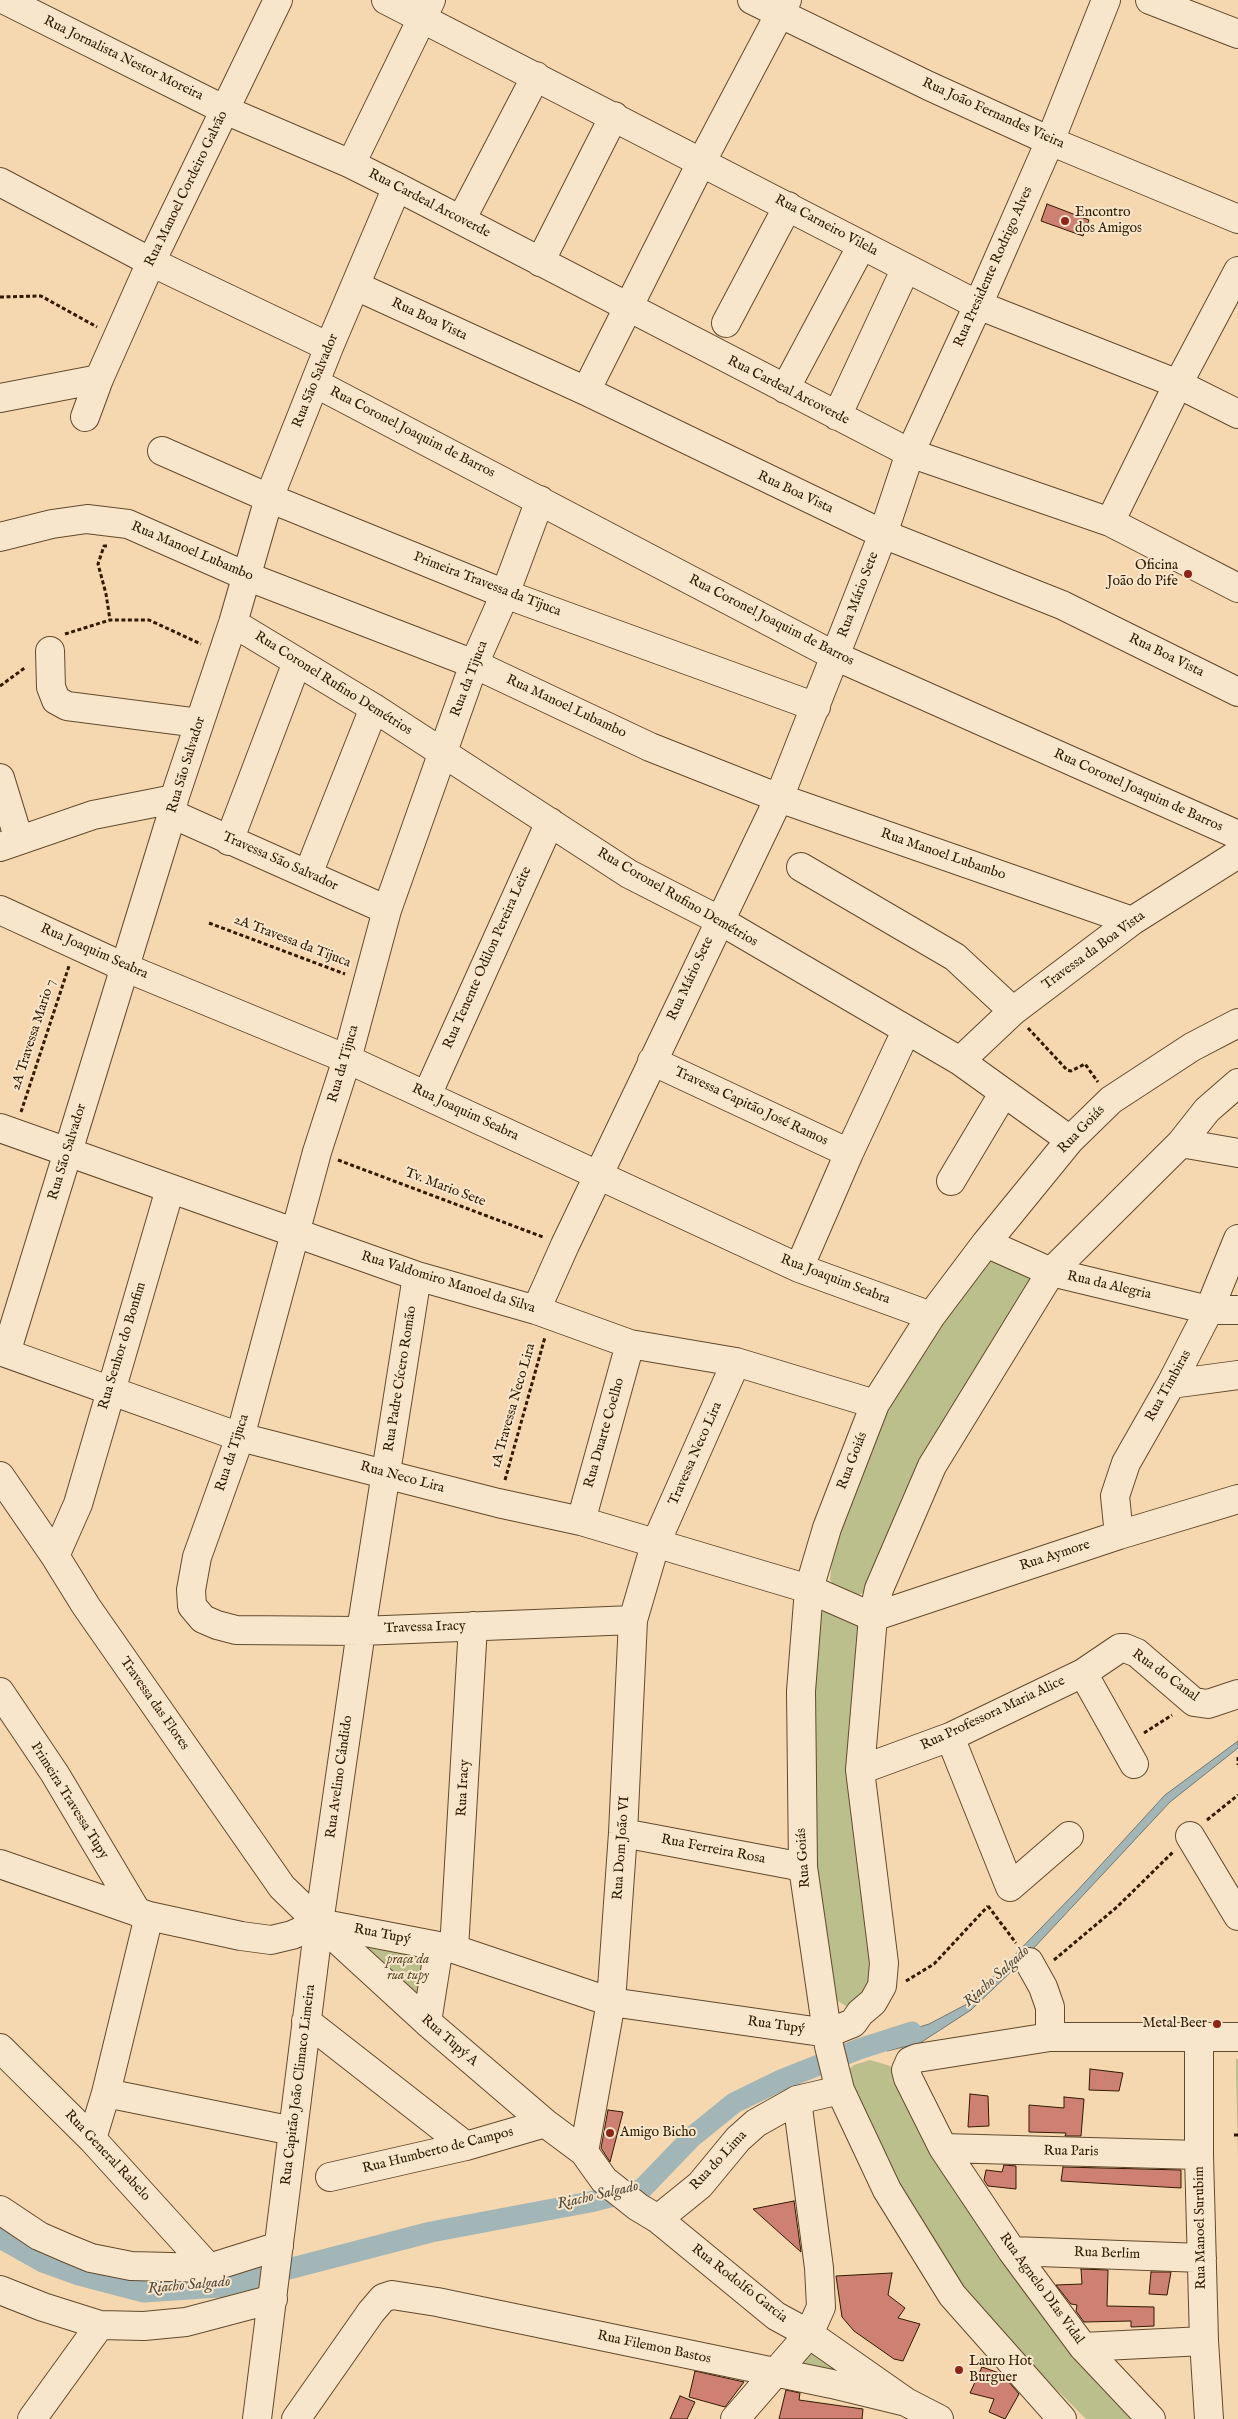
<!DOCTYPE html>
<meta charset="utf-8">
<style>
body{margin:0}
canvas{display:block;background:#f5d8b0}
</style>
<canvas width="1238" height="2419"></canvas>
<script>
const c = document.querySelector('canvas').getContext('2d');
c.lineJoin = 'round';
function fill(path, color) { c.fillStyle = color; c.fill(path, 'evenodd'); }
const shape = rows => new Path2D(rows.map(r => 'M' + r).join(''));
function trace(path, color, width, dash) { c.strokeStyle = color; c.lineWidth = width; c.lineCap = dash ? 'butt' : 'round'; c.setLineDash(dash || []); c.stroke(path); }
function label(font, color, halo, rows, align = 'center') {
  c.font = font + ' "IM FELL English",serif'; c.lineWidth = 4; c.setLineDash([]); c.textBaseline = 'middle'; c.strokeStyle = halo; c.fillStyle = color; for (const [text, x, y, turn = 0] of rows) {
    c.save(); c.translate(x, y); c.rotate((+turn || 0) * Math.PI / 180); c.textAlign = isNaN(turn) ? turn : align; if (halo) c.strokeText(text, 0, 0); c.fillText(text, 0, 0); c.restore();
  }
}
const green = shape([
 [991,1256,1023,1264,1033,1281,873,1586,861,1594,849,1597,839,1592,830,1580,832,1561,842,1526,890,1404,943,1322],
 [824,1610,861,1623,876,1968,858,2007,846,2006,826,1994,809,1793,820,1618],
 [319,1923,439,1946,427,2022],
 [1236,2059,1238,2059,1238,2158,1236,2073],
 [870,2060,890,2066,901,2075,1138,2419,1086,2419,972,2305,893,2184,845,2073,854,2065],
 [813,2351,856,2376,802,2368,803,2361,807,2354]
]);
const water = shape([
 [1238,1741,1238,1748,1170,1802,1017,1966,971,2010,920,2043,887,2051,883,2038,929,2024,967,2004,1076,1892,1165,1795,1238,1741]
]);
const canal = shape([
 [0,2238,43,2262,79,2275,144,2292,219,2287,431,2232,590,2202,642,2189,692,2137,734,2103,781,2080,859,2049,912,2032]
]);
const building = shape([
 [1047,204,1089,220,1083,236,1041,221,1047,204],
 [1090,2069,1123,2073,1119,2091,1089,2090,1090,2069],
 [970,2094,988,2096,989,2126,968,2127,970,2094],
 [1064,2097,1084,2099,1081,2136,1065,2136,1066,2133,1029,2132,1029,2105,1064,2108,1064,2097],
 [608,2110,623,2112,610,2162,601,2148,608,2110],
 [1004,2165,1016,2166,1016,2189,988,2186,984,2180,986,2170,1002,2172,1004,2165],
 [1063,2167,1181,2170,1181,2188,1061,2181,1063,2167],
 [794,2201,801,2252,753,2209,794,2201],
 [1081,2269,1108,2270,1107,2306,1154,2307,1154,2326,1131,2327,1131,2321,1084,2322,1076,2311,1077,2305,1071,2304,1056,2285,1082,2284,1081,2269],
 [1151,2272,1171,2272,1167,2295,1149,2294,1151,2272],
 [892,2273,888,2295,905,2308,898,2318,920,2324,903,2361,894,2359,854,2331,842,2317,836,2276,892,2273],
 [982,2367,1002,2374,1019,2394,1005,2419,989,2412,994,2399,970,2393,982,2367],
 [695,2371,744,2382,725,2407,689,2397,695,2371],
 [786,2390,800,2393,799,2400,863,2409,862,2419,779,2419,786,2390],
 [680,2396,695,2402,687,2419,670,2419,680,2396]
]);
const path = shape([
 [0,297,41,296,97,327],
 [107,546,104,546,98,564,106,594,110,620],
 [65,634,110,620,149,620,201,644],
 [0,686,26,667],
 [209,923,345,974],
 [1028,1028,1067,1070,1071,1071,1085,1064,1098,1082],
 [21,1112,69,966],
 [338,1160,543,1237],
 [505,1480,545,1337],
 [1144,1733,1172,1715],
 [1238,1757,1238,1765],
 [1207,1820,1238,1795],
 [988,1906,1016,1943],
 [1054,1960,1117,1907,1173,1852],
 [906,1981,934,1964,988,1906],
 [1234,2135,1238,2135]
]);
const minor = shape([
 [5,0,225,110,351,164,397,187,910,453,1110,522,1238,588],
 [386,0,978,305,1178,384,1238,414],
 [752,0,929,86,1050,141,1238,219],
 [1150,0,1238,34],
 [351,164,431,0],
 [0,182,151,262,329,347],
 [461,220,536,76],
 [540,262,614,116],
 [356,286,586,391,883,534,1062,605,1238,692],
 [726,323,788,206],
 [315,383,835,656,1238,835],
 [785,389,862,245],
 [586,391,702,161,787,0],
 [0,398,99,379],
 [837,416,906,268],
 [85,417,99,379,151,262,278,0],
 [162,451,269,498,505,594,816,707],
 [540,500,505,594,474,664,387,910,347,1059,317,1152,240,1437,197,1557,191,1590,192,1606,203,1619,217,1625,236,1630,361,1631,633,1620],
 [1110,522,1178,384,1238,271],
 [0,537,52,524,87,519,128,524,246,576,474,664,650,747,779,798,1132,921],
 [233,623,374,708,629,874,719,920,960,1061,1070,1140],
 [50,651,51,687,56,700,67,706,199,723],
 [0,778,19,840],
 [172,814,387,910],
 [229,841,297,662],
 [0,847,93,815,174,799],
 [801,867,955,957,1013,1011],
 [308,874,374,708],
 [0,910,124,967,347,1059,799,1268,931,1316],
 [652,1061,849,1153],
 [960,1061,1013,1011,1132,921,1238,854],
 [427,1095,550,822],
 [0,1128,417,1276,536,1310,630,1344,736,1362,875,1404],
 [1181,1143,1238,1153],
 [951,1181,1003,1094],
 [986,1243,1051,1272,1209,1310,1238,1310],
 [799,1268,849,1153,906,1031],
 [536,1310,565,1245,779,798,883,534,910,453,978,305,1050,141,1106,0],
 [0,1351,240,1437,498,1503,581,1521,809,1589,873,1617],
 [6,1353,172,814,174,799,233,623,269,498,329,347,397,187],
 [1171,1384,1238,1375],
 [0,1476,55,1556,86,1606,282,1887,319,1923,427,2022,545,2123,584,2152,604,2180,638,2207,658,2219,776,2316,809,2334,906,2402],
 [581,1521,630,1344],
 [1119,1535,1115,1496,1126,1463,1171,1384,1209,1310,1238,1239],
 [55,1556,78,1504,170,1189],
 [873,1617,1119,1535,1238,1499],
 [1083,1673,1134,1764],
 [0,1692,55,1774,137,1912],
 [950,1737,1010,1887,1069,1836],
 [860,1770,950,1737,1083,1673,1120,1648,1125,1648,1137,1653,1194,1702,1208,1704,1238,1694],
 [623,1833,803,1867],
 [1190,1836,1238,1916],
 [0,1864,149,1916,241,1936,271,1940,292,1935,319,1923,454,1949,611,2002,828,2033,853,2023,860,2013,873,2002,882,1986,884,1963,860,1770,873,1617,879,1589,932,1466,1051,1272,1181,1143,1207,1110,1238,1083],
 [454,1949,473,1626],
 [1029,1962,1043,1987,1050,2007,1050,2037],
 [306,2021,466,2146],
 [427,2022,439,1946],
 [1199,2038,1199,2155,1204,2341,1209,2419],
 [0,2048,92,2139,209,2268],
 [106,2093,293,2131],
 [92,2139,106,2093,149,1916],
 [943,2148,1199,2155],
 [584,2152,611,2002,623,1833,633,1620,655,1545,736,1362],
 [330,2177,466,2146,545,2123],
 [0,2210,39,2236,69,2249,91,2258,131,2266,209,2268,279,2246],
 [658,2219,700,2185,738,2139,756,2123,797,2100,840,2090],
 [1012,2251,1202,2258],
 [0,2290,43,2307,100,2325,144,2326,186,2322,273,2299],
 [1083,2347,1204,2341],
 [32,2419,100,2325],
 [257,2419,319,1923,361,1631,417,1276],
 [296,2419,371,2312,383,2298,392,2295,437,2302,832,2384,906,2402,939,2419],
 [735,2419,809,2334,821,2307,819,2268,797,2100],
 [1062,2419,952,2295,887,2190,840,2090,829,2046,803,1867,801,1691,809,1589,827,1528,875,1404,931,1316,986,1243,1070,1140,1111,1100,1192,1047,1238,1023],
 [1151,2419,1083,2347,1012,2251,943,2148,908,2078,906,2070,910,2061,917,2058,1050,2037,1238,2037]
]);
const markers = [
 [1065,221,5,"#8f2418"],
 [1188,574,5,"#8f2418"],
 [1217,2024,5,"#8f2418"],
 [610,2133,5,"#8f2418"],
 [959,2370,5,"#8f2418"]
];
const streetNames = [
 ["Rua Jornalista Nestor Moreira",123,59,26],
 ["Rua João Fernandes Vieira",993,114,24],
 ["Rua Manoel Cordeiro Galvão",187,189,-64],
 ["Rua Cardeal Arcoverde",429,204,27],
 ["Rua Carneiro Vilela",826,226,28],
 ["Rua Presidente Rodrigo Alves",994,267,-66],
 ["Rua Boa Vista",429,320,25],
 ["Rua São Salvador",316,381,-68],
 ["Rua Cardeal Arcoverde",788,391,27],
 ["Rua Coronel Joaquim de Barros",412,433,27],
 ["Rua Boa Vista",795,493,25],
 ["Rua Manoel Lubambo",192,552,23],
 ["Primeira Travessa da Tijuca",487,585,21],
 ["Rua Mário Sete",859,595,-69],
 ["Rua Coronel Joaquim de Barros",771,621,27],
 ["Rua Boa Vista",1166,656,26],
 ["Rua da Tijuca",470,679,-69],
 ["Rua Coronel Rufino Demétrios",333,684,32],
 ["Rua Manoel Lubambo",566,707,25],
 ["Rua São Salvador",187,765,-73],
 ["Rua Coronel Joaquim de Barros",1138,791,24],
 ["Rua Manoel Lubambo",943,855,19],
 ["Travessa São Salvador",280,862,24],
 ["Rua Coronel Rufino Demétrios",677,898,30],
 ["2A Travessa da Tijuca",292,942,21],
 ["Travessa da Boa Vista",1094,951,-36],
 ["Rua Joaquim Seabra",94,952,24],
 ["Rua Tenente Odilon Pereira Leite",488,958,-66],
 ["Rua Mário Sete",691,979,-65],
 ["2A Travessa Mario 7",34,1035,-72],
 ["Rua da Tijuca",344,1064,-74],
 ["Travessa Capitão José Ramos",751,1107,25],
 ["Rua Joaquim Seabra",465,1113,25],
 ["Rua Goiás",1082,1130,-46],
 ["Rua São Salvador",68,1152,-73],
 ["Tv. Mario Sete",445,1188,21],
 ["Rua Joaquim Seabra",835,1280,21],
 ["Rua Valdomiro Manoel da Silva",448,1283,17],
 ["Rua da Alegria",1109,1286,13],
 ["Rua Senhor do Bonfim",123,1346,-73],
 ["Rua Padre Cícero Romão",401,1379,-81],
 ["Rua Timbiras",1169,1386,-61],
 ["1A Travessa Neco Lira",514,1406,-74],
 ["Rua Duarte Coelho",605,1433,-74],
 ["Rua da Tijuca",233,1453,-72],
 ["Travessa Neco Lira",696,1454,-66],
 ["Rua Goiás",853,1461,-69],
 ["Rua Neco Lira",402,1478,15],
 ["Rua Aymore",1055,1556,-18],
 ["Travessa Iracy",425,1628,-2],
 ["Rua do Canal",1165,1676,36],
 ["Travessa das Flores",154,1704,55],
 ["Rua Professora Maria Alice",993,1714,-25],
 ["Rua Avelino Cândido",340,1777,-82],
 ["Rua Iracy",464,1788,-87],
 ["Primeira Travessa Tupy",69,1801,58],
 ["Rua Dom João VI",622,1848,-86],
 ["Rua Ferreira Rosa",713,1850,11],
 ["Rua Goiás",804,1858,-94],
 ["Rua Tupý",382,1935,11],
 ["Rua Tupý",776,2026,8],
 ["Rua Tupý A",449,2041,41],
 ["Rua Capitão João Climaco Limeira",299,2085,-83],
 ["Rua Humberto de Campos",438,2151,-14],
 ["Rua Paris",1071,2152,1],
 ["Rua General Rabelo",107,2156,47],
 ["Rua do Lima",719,2161,-47],
 ["Rua Manoel Surubim",1201,2228,-91],
 ["Rua Berlim",1107,2254,2],
 ["Rua Rodolfo Garcia",739,2284,38],
 ["Rua Agnelo DIas Vidal",1041,2289,54],
 ["Rua Filemon Bastos",654,2348,12]
];
const poiNames = [
 ["Encontro",1075,213],
 ["dos Amigos",1075,229],
 ["Oficina",1178,566,"right"],
 ["João do Pife",1178,582,"right"],
 ["Metal Beer",1207,2024,"right"],
 ["Amigo Bicho",620,2133],
 ["Lauro Hot",969,2362],
 ["Burguer",969,2378]
];
const parkNames = [
 ["praça da",408,1960],
 ["rua tupy",408,1976]
];
const waterNames = [
 ["Riacho Salgado",997,1977,-42],
 ["Riacho Salgado",598,2196,-13],
 ["Riacho Salgado",189,2286,-5]
];
fill(green, '#bbbf8c');
fill(water, '#a2b6b8');
trace(water, '#75786e', 1);
trace(canal, '#a2b6b8', 21);
fill(building, '#ce8073');
trace(building, '#311a00', 1);
trace(minor, '#624a2c', 30);
trace(path, '#311a00', 3, [4, 2.5]);
trace(minor, '#f8e6cc', 28);
for (const [x, y, r, color] of markers) { const dot = new Path2D(); dot.arc(x, y, r, 0, 2 * Math.PI); c.fillStyle = color; c.fill(dot); trace(dot, '#f8e6cc', 2); }
label('14px', '#311a00', '#f8e6cc', streetNames);
label('14px', '#311a00', '#f8e6cc', poiNames, 'left');
label('italic 14px', '#5a4c2a', '#f8e6cc', parkNames);
label('italic 15px', '#534937', '#f8e6cc', waterNames);
</script>
